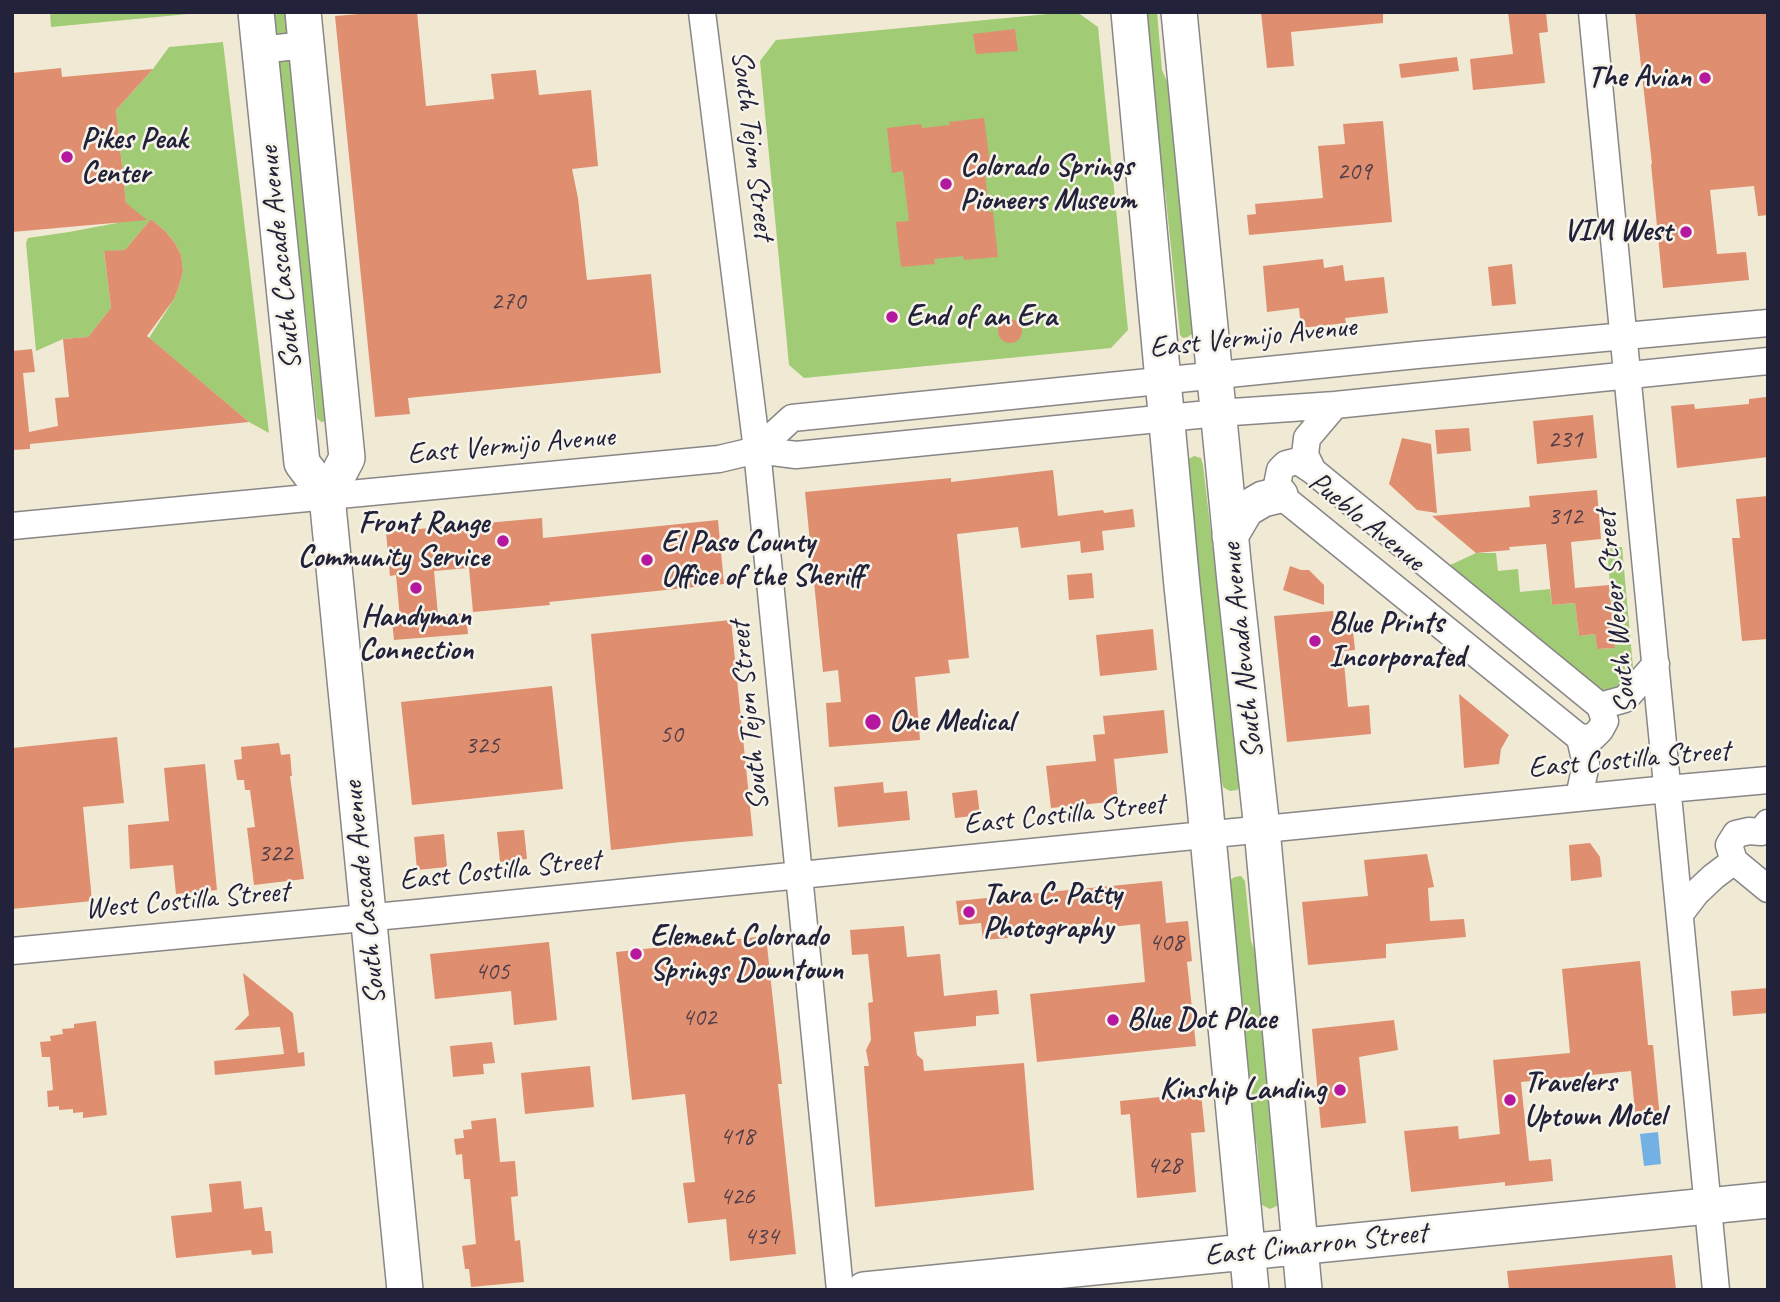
<!DOCTYPE html>
<style>
body{margin:0}
#map{position:relative;width:1780px;height:1302px;overflow:hidden;background:#f0ead4;font-family:Caveat,sans-serif}
canvas{display:block}
.frame{position:absolute;inset:0;border:14px solid #22223b;pointer-events:none}
</style>
<div id="map">
<canvas width="1780" height="1302"></canvas>
<div class="frame"></div>
</div>
<script>
const c = document.querySelector('canvas').getContext('2d');
c.lineJoin = 'round';
function fill(path, color) { c.fillStyle = color; c.fill(path, 'evenodd'); }
const shape = rows => new Path2D(rows.map(r => 'M' + r).join(''));
function trace(path, color, width, dash) { c.strokeStyle = color; c.lineWidth = width; c.lineCap = dash ? 'butt' : 'round'; c.setLineDash(dash || []); c.stroke(path); }
function label(font, color, halo, rows, align = 'center') {
  c.font = font + ' Caveat,sans-serif'; c.lineWidth = 5; c.setLineDash([]); c.textBaseline = 'middle'; c.strokeStyle = halo; c.fillStyle = color; for (const [text, x, y, turn = 0] of rows) {
    c.save(); c.translate(x, y); c.rotate((+turn || 0) * Math.PI / 180); c.textAlign = isNaN(turn) ? turn : align; if (halo) c.strokeText(text, 0, 0); c.fillText(text, 0, 0); c.restore();
  }
}
const green = shape([
 [50,12,210,12,51,27],
 [268,12,292,12,290,34,275,35],
 [1069,12,1077,12,1098,27,1128,330,1111,348,804,378,789,365,760,61,776,40],
 [1141,12,1157,12,1162,70,1174,97,1194,332,1188,337,1183,338,1180,335,1165,190,1154,158],
 [223,42,269,433,249,422,149,338,174,299,179,286,183,271,181,255,175,243,165,231,151,219,125,250,104,252,111,308,88,337,63,339,36,351,26,243,28,238,69,232,117,223,126,203,116,110,153,69,169,47],
 [288,58,293,60,327,421,321,422,317,418,304,296,287,222,274,63,280,60],
 [1194,456,1201,458,1203,465,1220,609,1228,638,1243,782,1237,790,1230,791,1223,787,1213,732,1185,461],
 [1622,547,1633,667,1632,679,1625,690,1602,696,1444,568,1476,553,1496,553,1498,571,1518,569,1520,592,1550,589,1552,605,1575,603,1579,636,1595,634,1597,649,1615,648,1607,548],
 [1241,876,1245,881,1251,941,1262,968,1284,1197,1277,1206,1270,1209,1262,1205,1257,1145,1246,1110,1228,881,1235,877]
]);
const water = shape([
 [1658,1132,1661,1164,1644,1166,1640,1134]
]);
const building = shape([
 [382,12,417,12,426,106,494,99,491,74,536,70,539,95,591,90,598,166,572,169,578,198,587,280,651,274,661,373,408,398,410,414,375,417,335,16],
 [1261,12,1383,12,1383,23,1291,32,1294,66,1267,68],
 [1508,12,1546,12,1548,32,1539,33,1545,83,1473,90,1470,59,1513,54],
 [1635,12,1768,12,1768,215,1758,216,1754,186,1710,190,1717,254,1746,252,1749,280,1663,288,1651,164,1652,164],
 [1015,29,1018,51,976,54,973,34],
 [1457,57,1459,71,1401,78,1399,64],
 [61,68,62,77,153,69,116,110,126,203,147,220,12,232,12,73],
 [984,118,990,163,984,164,989,212,993,212,998,257,964,260,963,256,934,259,935,264,901,267,896,222,909,221,903,171,892,173,887,128,921,124,922,128,950,125,949,122],
 [1383,121,1392,222,1249,235,1247,215,1256,214,1255,204,1323,198,1318,146,1345,144,1343,124],
 [151,219,165,231,175,243,181,255,183,271,179,286,174,299,147,336,249,422,30,444,30,449,12,450,12,351,32,349,35,372,23,373,29,432,58,426,55,398,69,397,63,339,88,337,111,308,104,251,125,250],
 [1323,259,1324,268,1343,265,1345,281,1384,277,1388,313,1345,318,1346,323,1301,328,1299,308,1267,312,1263,266],
 [1512,264,1516,304,1492,306,1488,267],
 '998 331a12 12 0 1 1 24 0a12 12 0 1 1-24 0Z',
 [1766,397,1768,457,1677,468,1671,406,1694,404,1695,409,1749,404,1749,399],
 [1593,415,1597,458,1537,464,1533,421],
 [1469,428,1471,451,1437,454,1435,430],
 [1402,438,1431,444,1437,513,1417,510,1389,484],
 [1053,470,1058,516,1103,510,1104,513,1133,509,1135,527,1102,531,1104,550,1081,553,1080,541,1021,548,1018,527,957,534,969,658,948,660,950,673,915,677,920,740,829,747,826,703,841,702,838,670,823,672,805,492,951,478,951,482],
 [1597,490,1601,539,1571,542,1575,588,1609,585,1615,648,1597,649,1595,634,1579,636,1575,603,1552,605,1546,544,1509,547,1510,550,1476,553,1432,516,1530,507,1529,496],
 [1768,496,1768,639,1742,641,1732,538,1740,538,1736,499],
 [542,518,543,538,718,520,724,584,549,602,550,605,473,612,469,568,434,571,438,615,466,613,468,634,394,640,392,620,400,619,396,575,390,576,386,532],
 [1290,566,1301,570,1309,570,1324,585,1324,605,1283,590],
 [1092,573,1094,598,1069,600,1067,575],
 [1333,611,1335,632,1353,631,1355,650,1343,651,1348,707,1369,705,1371,734,1287,742,1274,616],
 [731,620,753,836,681,842,611,850,591,634],
 [1153,629,1157,670,1100,676,1096,635],
 [552,686,563,789,412,805,401,702],
 [1459,694,1509,735,1501,749,1499,764,1464,768],
 [1164,710,1168,753,1114,759,1118,801,1051,808,1046,766,1096,761,1093,735,1105,734,1103,716],
 [117,737,124,803,83,807,92,901,12,909,12,748],
 [279,743,281,755,290,754,292,776,290,776,304,879,254,885,247,828,255,827,250,790,245,790,244,780,237,780,234,760,242,759,241,747],
 [205,764,217,890,176,894,173,865,130,869,128,825,169,821,164,768],
 [883,782,884,793,907,791,910,820,838,827,834,787],
 [977,790,980,815,955,818,952,793],
 [524,830,527,859,500,862,497,832],
 [444,834,447,867,417,870,414,837],
 [1590,843,1600,857,1602,877,1571,881,1569,845],
 [1427,854,1434,887,1428,888,1430,921,1464,919,1466,937,1386,944,1386,958,1308,965,1302,902,1368,896,1364,860],
 [1162,881,1166,923,1188,921,1192,961,1187,962,1196,1046,1037,1062,1030,994,1145,982,1140,924,1080,930,1080,924,1007,931,1008,938,983,940,981,923,959,925,956,901],
 [904,926,907,957,940,954,944,996,997,990,999,1014,976,1016,976,1026,914,1032,917,1055,923,1060,924,1071,1024,1063,1034,1190,875,1207,864,1066,869,1066,866,1050,871,1040,868,1003,873,1002,868,954,852,955,850,930],
 [766,936,782,1084,778,1084,796,1254,730,1261,726,1219,688,1223,683,1183,695,1182,685,1094,632,1100,616,952],
 [549,942,557,1020,514,1025,511,991,435,999,430,954],
 [1640,961,1648,1045,1653,1045,1660,1119,1636,1121,1631,1071,1521,1082,1529,1161,1551,1159,1553,1181,1505,1186,1505,1182,1411,1192,1404,1131,1458,1126,1459,1139,1500,1134,1493,1060,1570,1053,1562,969],
 [243,973,293,1013,298,1053,304,1052,305,1066,215,1075,214,1061,284,1054,280,1027,234,1030,249,1015],
 [1768,988,1768,1013,1733,1016,1731,991],
 [1394,1020,1398,1050,1359,1057,1366,1123,1321,1128,1312,1029],
 [96,1021,107,1115,83,1118,83,1112,73,1113,73,1109,59,1110,59,1106,48,1107,47,1091,53,1090,50,1057,42,1057,40,1042,51,1041,50,1036,63,1034,62,1029,74,1028,74,1024],
 [492,1042,495,1063,483,1064,484,1074,453,1077,450,1046],
 [590,1066,594,1107,525,1114,521,1073],
 [1201,1093,1205,1132,1191,1133,1196,1192,1137,1198,1130,1114,1121,1115,1120,1101],
 [496,1118,500,1162,515,1161,518,1196,511,1197,515,1241,520,1240,524,1282,471,1287,469,1269,465,1269,462,1246,476,1244,470,1179,464,1179,462,1154,456,1155,454,1139,464,1138,463,1130,472,1129,471,1121],
 [241,1181,244,1209,262,1207,265,1231,271,1231,273,1253,252,1255,251,1250,176,1258,171,1216,212,1212,209,1184],
 [1672,1255,1676,1290,1509,1290,1507,1271]
]);
const minor = shape([
 [702,12,757,450,840,1290],
 [1592,12,1716,1290],
 [259,50,306,45],
 [757,450,792,418,1417,355,1768,323],
 [1298,461,1313,471,1600,706,1605,721,1600,730,1593,737,1580,738,1280,495,1277,485,1280,470,1286,464,1298,461],
 [1313,471,1305,455,1307,438,1335,405],
 [12,526,719,459,757,450,796,455,1218,413,1335,405,1768,361],
 [1600,706,1625,699,1656,664],
 [1579,797,1586,764,1580,738],
 [1734,861,1768,889],
 [1680,914,1696,893,1713,877,1734,861,1729,845,1736,834,1749,831,1761,832,1768,823],
 [12,951,417,913,1668,789,1768,780]
]);
const major = shape([
 [256,12,302,463,327,496,405,1290],
 [303,12,347,458,327,496],
 [1129,12,1182,586,1204,795,1251,1290],
 [1179,12,1235,582,1262,829,1304,1290],
 [1230,536,1246,509,1263,499,1280,495],
 [864,1290,1768,1200]
]);
const markers = [
 [1705,78,7,"#b5179e"],
 [67,157,7,"#b5179e"],
 [946,184,7,"#b5179e"],
 [1686,232,7,"#b5179e"],
 [892,317,7,"#b5179e"],
 [503,541,7,"#b5179e"],
 [647,560,7,"#b5179e"],
 [416,588,7,"#b5179e"],
 [1315,641,7,"#b5179e"],
 [873,722,9,"#b5179e"],
 [969,912,7,"#b5179e"],
 [636,954,7,"#b5179e"],
 [1113,1020,7,"#b5179e"],
 [1340,1090,7,"#b5179e"],
 [1510,1100,7,"#b5179e"]
];
const numberNames = [
 ["209",1354,172],
 ["270",508,302],
 ["231",1565,440],
 ["312",1565,517],
 ["50",671,735],
 ["325",482,746],
 ["322",275,854],
 ["408",1166,943],
 ["405",492,972],
 ["402",699,1018],
 ["418",737,1137],
 ["428",1164,1166],
 ["426",737,1197],
 ["434",761,1237]
];
const poiNames = [
 ["The Avian",1691,78,"right"],
 ["Pikes Peak",81,140],
 ["Center",81,174],
 ["Colorado Springs",960,167],
 ["Pioneers Museum",960,201],
 ["VIM West",1672,232,"right"],
 ["End of an Era",906,317],
 ["Front Range",489,524,"right"],
 ["Community Service",489,558,"right"],
 ["El Paso County",661,543],
 ["Office of the Sheriff",661,577],
 ["Handyman",416,617,"center"],
 ["Connection",416,651,"center"],
 ["Blue Prints",1329,624],
 ["Incorporated",1329,658],
 ["One Medical",889,722],
 ["Tara C. Patty",983,895],
 ["Photography",983,929],
 ["Element Colorado",650,937],
 ["Springs Downtown",650,971],
 ["Blue Dot Place",1127,1020],
 ["Travelers",1524,1083],
 ["Uptown Motel",1524,1117],
 ["Kinship Landing",1326,1090,"right"]
];
const streetNames = [
 ["South Tejon Street",752,145,83],
 ["South Cascade Avenue",281,258,-96],
 ["East Vermijo Avenue",1253,338,-6],
 ["East Vermijo Avenue",511,446,-5],
 ["Pueblo Avenue",1366,522,39],
 ["South Weber Street",1617,612,-96],
 ["South Nevada Avenue",1243,651,-96],
 ["South Tejon Street",750,716,-96],
 ["East Costilla Street",1629,760,-5],
 ["East Costilla Street",1064,815,-6],
 ["East Costilla Street",500,871,-6],
 ["South Cascade Avenue",365,893,-96],
 ["West Costilla Street",187,901,-5],
 ["East Cimarron Street",1316,1245,-6]
];
fill(green, '#a2cb76');
fill(water, '#73b1e5');
fill(building, '#df8e70');
trace(minor, '#898688', 29);
trace(major, '#898688', 38);
trace(minor, '#fff', 26);
trace(major, '#fff', 35);
for (const [x, y, r, color] of markers) { const dot = new Path2D(); dot.arc(x, y, r, 0, 2 * Math.PI); c.fillStyle = color; c.fill(dot); trace(dot, '#f7f3e8', 2.5); }
label('26px', '#513d48', null, numberNames);
label('bold 30px', '#22223b', '#f7f3e8', poiNames, 'left');
label('30px', '#22223b', '#f7f3e8', streetNames);
</script>
